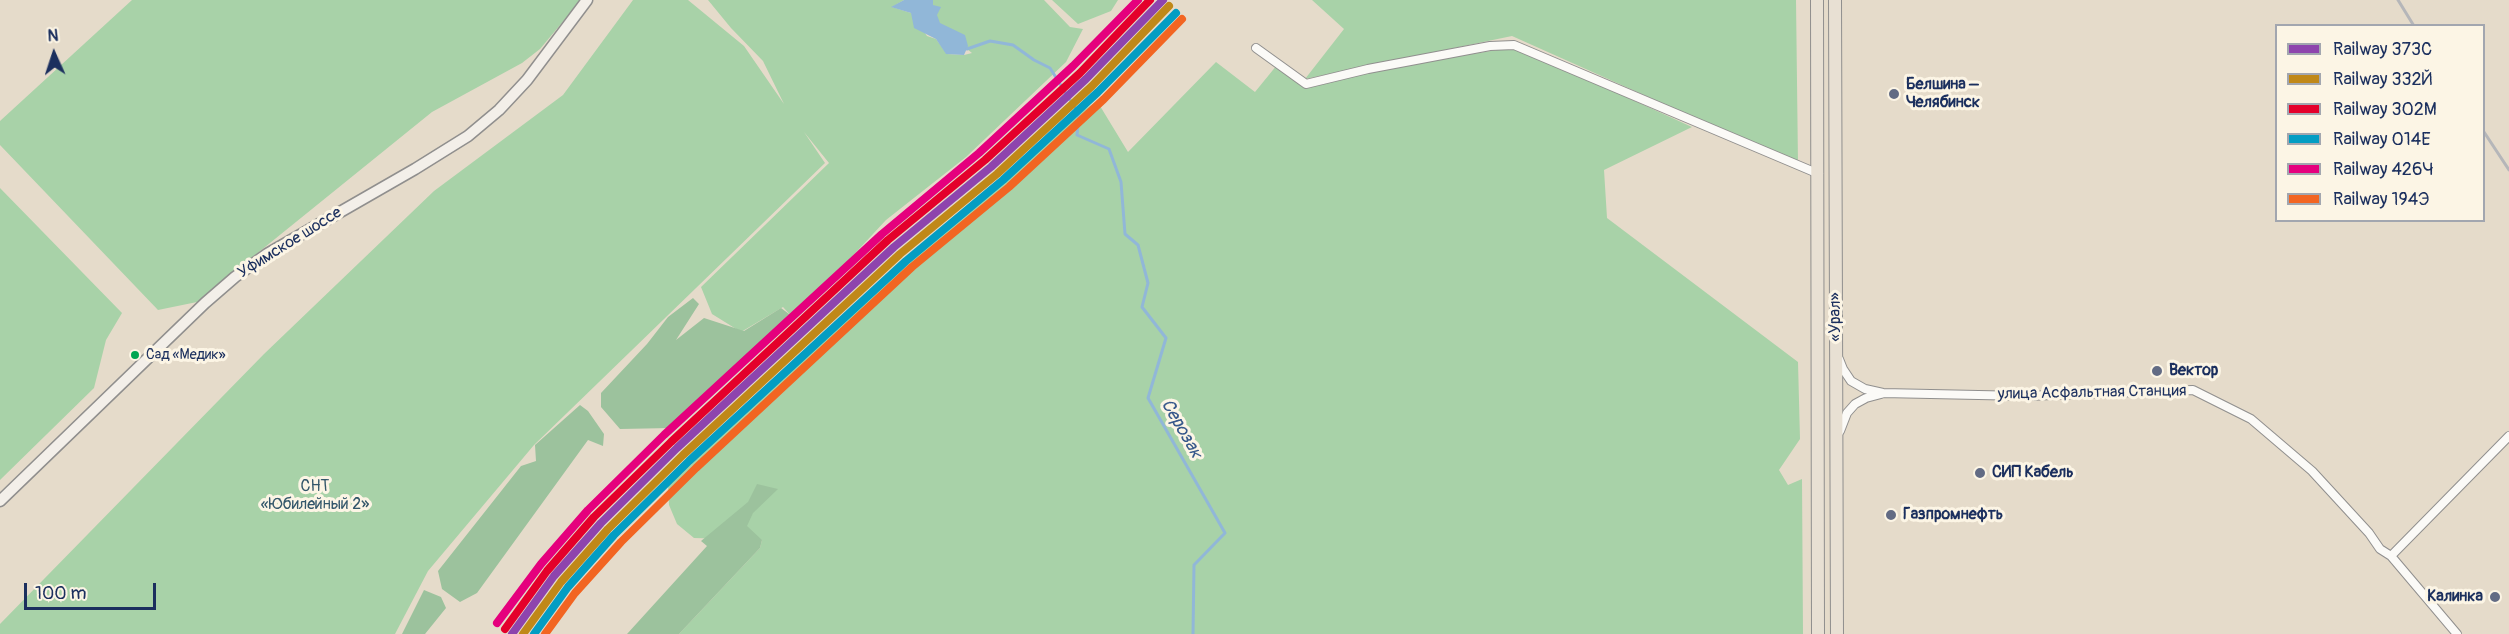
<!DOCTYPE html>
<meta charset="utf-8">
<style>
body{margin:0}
#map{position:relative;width:2509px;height:634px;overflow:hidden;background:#e5dbca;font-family:Pangolin,sans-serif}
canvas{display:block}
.legend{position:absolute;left:2275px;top:24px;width:210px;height:198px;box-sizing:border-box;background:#fcf5e5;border:2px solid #a2a6af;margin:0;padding:8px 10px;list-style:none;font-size:18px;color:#1b2f5e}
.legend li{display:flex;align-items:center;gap:12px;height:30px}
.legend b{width:30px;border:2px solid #a2a6af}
.north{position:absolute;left:24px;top:24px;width:60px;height:60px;-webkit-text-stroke:4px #fcf5e5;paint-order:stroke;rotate:357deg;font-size:16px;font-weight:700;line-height:24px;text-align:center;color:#1b2f5e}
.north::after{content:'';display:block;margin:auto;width:21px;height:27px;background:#1b2f5e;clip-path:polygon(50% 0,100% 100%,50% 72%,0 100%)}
.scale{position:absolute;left:24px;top:583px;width:132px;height:27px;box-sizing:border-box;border:3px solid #1b2f5e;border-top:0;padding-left:8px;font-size:18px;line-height:21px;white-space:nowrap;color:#1b2f5e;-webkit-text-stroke:4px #fcf5e5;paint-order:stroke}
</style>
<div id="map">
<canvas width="2509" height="634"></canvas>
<ul class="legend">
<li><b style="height:8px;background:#8e44ad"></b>Railway 373C</li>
<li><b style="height:8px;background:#c08818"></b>Railway 332Й</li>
<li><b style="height:8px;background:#e4002b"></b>Railway 302М</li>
<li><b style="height:8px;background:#039dc3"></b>Railway 014Е</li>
<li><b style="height:8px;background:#e5007d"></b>Railway 426Ч</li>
<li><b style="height:8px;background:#f26522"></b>Railway 194Э</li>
</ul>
<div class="north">N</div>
<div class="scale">100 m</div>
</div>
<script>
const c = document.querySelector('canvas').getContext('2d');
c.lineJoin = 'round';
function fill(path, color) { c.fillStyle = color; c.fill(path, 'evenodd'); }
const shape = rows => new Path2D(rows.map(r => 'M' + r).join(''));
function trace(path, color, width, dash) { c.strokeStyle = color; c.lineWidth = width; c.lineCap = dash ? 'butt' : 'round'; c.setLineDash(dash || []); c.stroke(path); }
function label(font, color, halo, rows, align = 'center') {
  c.font = font + ' Pangolin,sans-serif'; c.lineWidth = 6; c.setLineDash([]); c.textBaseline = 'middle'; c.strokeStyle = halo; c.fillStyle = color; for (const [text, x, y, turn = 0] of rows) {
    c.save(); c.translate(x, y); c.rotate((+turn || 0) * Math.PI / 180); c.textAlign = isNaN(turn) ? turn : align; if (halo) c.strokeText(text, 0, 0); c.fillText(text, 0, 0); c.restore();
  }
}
const green = shape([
 [132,0,581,0,540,49,522,63,432,112,197,302,158,310,0,145,0,121],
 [633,0,688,0,744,46,784,104,763,61,731,28,708,0,904,0,892,7,911,13,927,36,936,39,947,54,964,55,972,53,939,27,933,11,933,0,1044,0,1070,27,1083,29,1066,62,966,157,886,220,794,319,783,307,741,332,712,314,701,287,829,163,804,132,825,163,534,445,428,571,395,634,0,634,0,624,264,354,434,191,563,95],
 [1052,0,1118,0,1111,11,1078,24],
 [1312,0,1796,0,1798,164,1512,36,1305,79,1344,29],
 [1509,48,1523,50,1692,127,1604,170,1607,218,1798,362,1800,439,1779,470,1788,485,1802,479,1803,634,679,634,760,548,762,540,694,538,677,524,669,505,668,484,711,438,942,226,1074,117,1097,101,1128,152,1216,62,1255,92,1277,65,1300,82],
 [0,188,122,313,106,340,94,388,0,480]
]);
const forest = shape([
 [693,298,699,304,676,340,704,318,744,331,781,308,793,317,776,337,671,428,620,429,601,407,601,393,647,344,668,317],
 [580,405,588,411,604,434,603,446,588,440,477,593,460,602,442,589,438,571,521,466,536,461,535,445],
 [757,484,778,489,753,513,747,526,762,540,760,548,679,634,627,634,707,546,701,541,748,502],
 [424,590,441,597,446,608,425,634,402,634]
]);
const water = shape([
 [904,0,933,0,933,5,941,7,937,15,940,23,965,35,968,46,964,55,946,54,936,39,914,28,911,13,891,7]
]);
const stream = shape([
 [967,49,990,41,1013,45,1034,60,1050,68,1079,114,1077,135,1109,149,1121,182,1125,234,1138,245,1148,283,1142,307,1166,338,1148,398,1225,533,1194,565,1193,634]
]);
const minor = shape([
 [1256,48,1306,84,1368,69,1490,46,1514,45,1819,174],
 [1839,359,1843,369,1851,381,1865,389,1883,393,2026,396,2193,390,2251,419,2312,471,2369,533,2380,549,2391,556,2509,436],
 [1840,431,1847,413,1855,404,1866,398,1881,394],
 [2391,556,2457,634]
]);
const secondary = shape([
 [0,501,205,303,235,277,267,254,415,169,468,136,499,110,527,80,587,0]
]);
const primary = shape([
 [1817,0,1818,634],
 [1835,0,1837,634]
]);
const rail = shape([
 [2398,0,2414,26],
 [2484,132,2509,170]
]);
const rail1 = shape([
 [512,634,554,576,601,523,677,448,894,247,991,167,1086,79,1163,0]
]);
const rail2 = shape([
 [523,634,561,582,608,529,683,455,900,254,997,174,1092,86,1169,6]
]);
const rail3 = shape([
 [505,629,547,571,594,517,671,442,888,240,985,160,1080,73,1150,0]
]);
const rail4 = shape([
 [534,634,568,587,614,535,689,461,906,261,1003,180,1098,92,1176,13]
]);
const rail5 = shape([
 [497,623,541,564,588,510,664,435,882,234,979,153,1073,66,1138,0]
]);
const rail6 = shape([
 [545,634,575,593,621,542,696,468,912,267,1009,187,1104,99,1182,19]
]);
const markers = [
 [1894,94,6,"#626b84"],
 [135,355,5,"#00a651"],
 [2157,371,6,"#626b84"],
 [1980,473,6,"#626b84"],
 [1891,515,6,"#626b84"],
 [2495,597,6,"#626b84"]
];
const busNames = [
 ["Сад «Медик»",146,355]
];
const poiNames = [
 ["Белшина –",1906,85],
 ["Челябинск",1906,103],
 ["Вектор",2169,371],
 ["СИП Кабель",1992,473],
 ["Газпромнефть",1903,515],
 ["Калинка",2483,597,"right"]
];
const streetNames = [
 ["Уфимское шоссе",290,243,-32],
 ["«Урал»",1836,317,-90],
 ["улица Асфальтная Станция",2092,393,-1]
];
const parkNames = [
 ["СНТ",315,487],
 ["«Юбилейный 2»",315,505]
];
const waterNames = [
 ["Серозак",1181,429,60]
];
fill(green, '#a8d2a8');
fill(forest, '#9cc29d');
fill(water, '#91b7d8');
trace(stream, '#91b7d8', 3);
trace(minor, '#908f8e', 10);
trace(secondary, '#908f8e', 13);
trace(primary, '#908f8e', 14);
trace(minor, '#fbfaf7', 8);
trace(secondary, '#f3efe9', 10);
trace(primary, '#e8e0d3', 12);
trace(rail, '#b5b6b9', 3);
trace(rail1, '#8e44ad', 8);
trace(rail2, '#c08818', 8);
trace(rail3, '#e4002b', 8);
trace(rail4, '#039dc3', 8);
trace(rail5, '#e5007d', 8);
trace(rail6, '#f26522', 8);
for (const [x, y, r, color] of markers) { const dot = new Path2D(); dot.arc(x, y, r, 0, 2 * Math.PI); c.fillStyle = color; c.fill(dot); trace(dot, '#fcf5e5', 2); }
label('14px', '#1b2f5e', '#fcf5e5', busNames, 'left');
label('bold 16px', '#1b2f5e', '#fcf5e5', poiNames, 'left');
label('16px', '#1b2f5e', '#fcf5e5', streetNames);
label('16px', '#32566a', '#fcf5e5', parkNames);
label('italic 18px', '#38598b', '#fcf5e5', waterNames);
</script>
